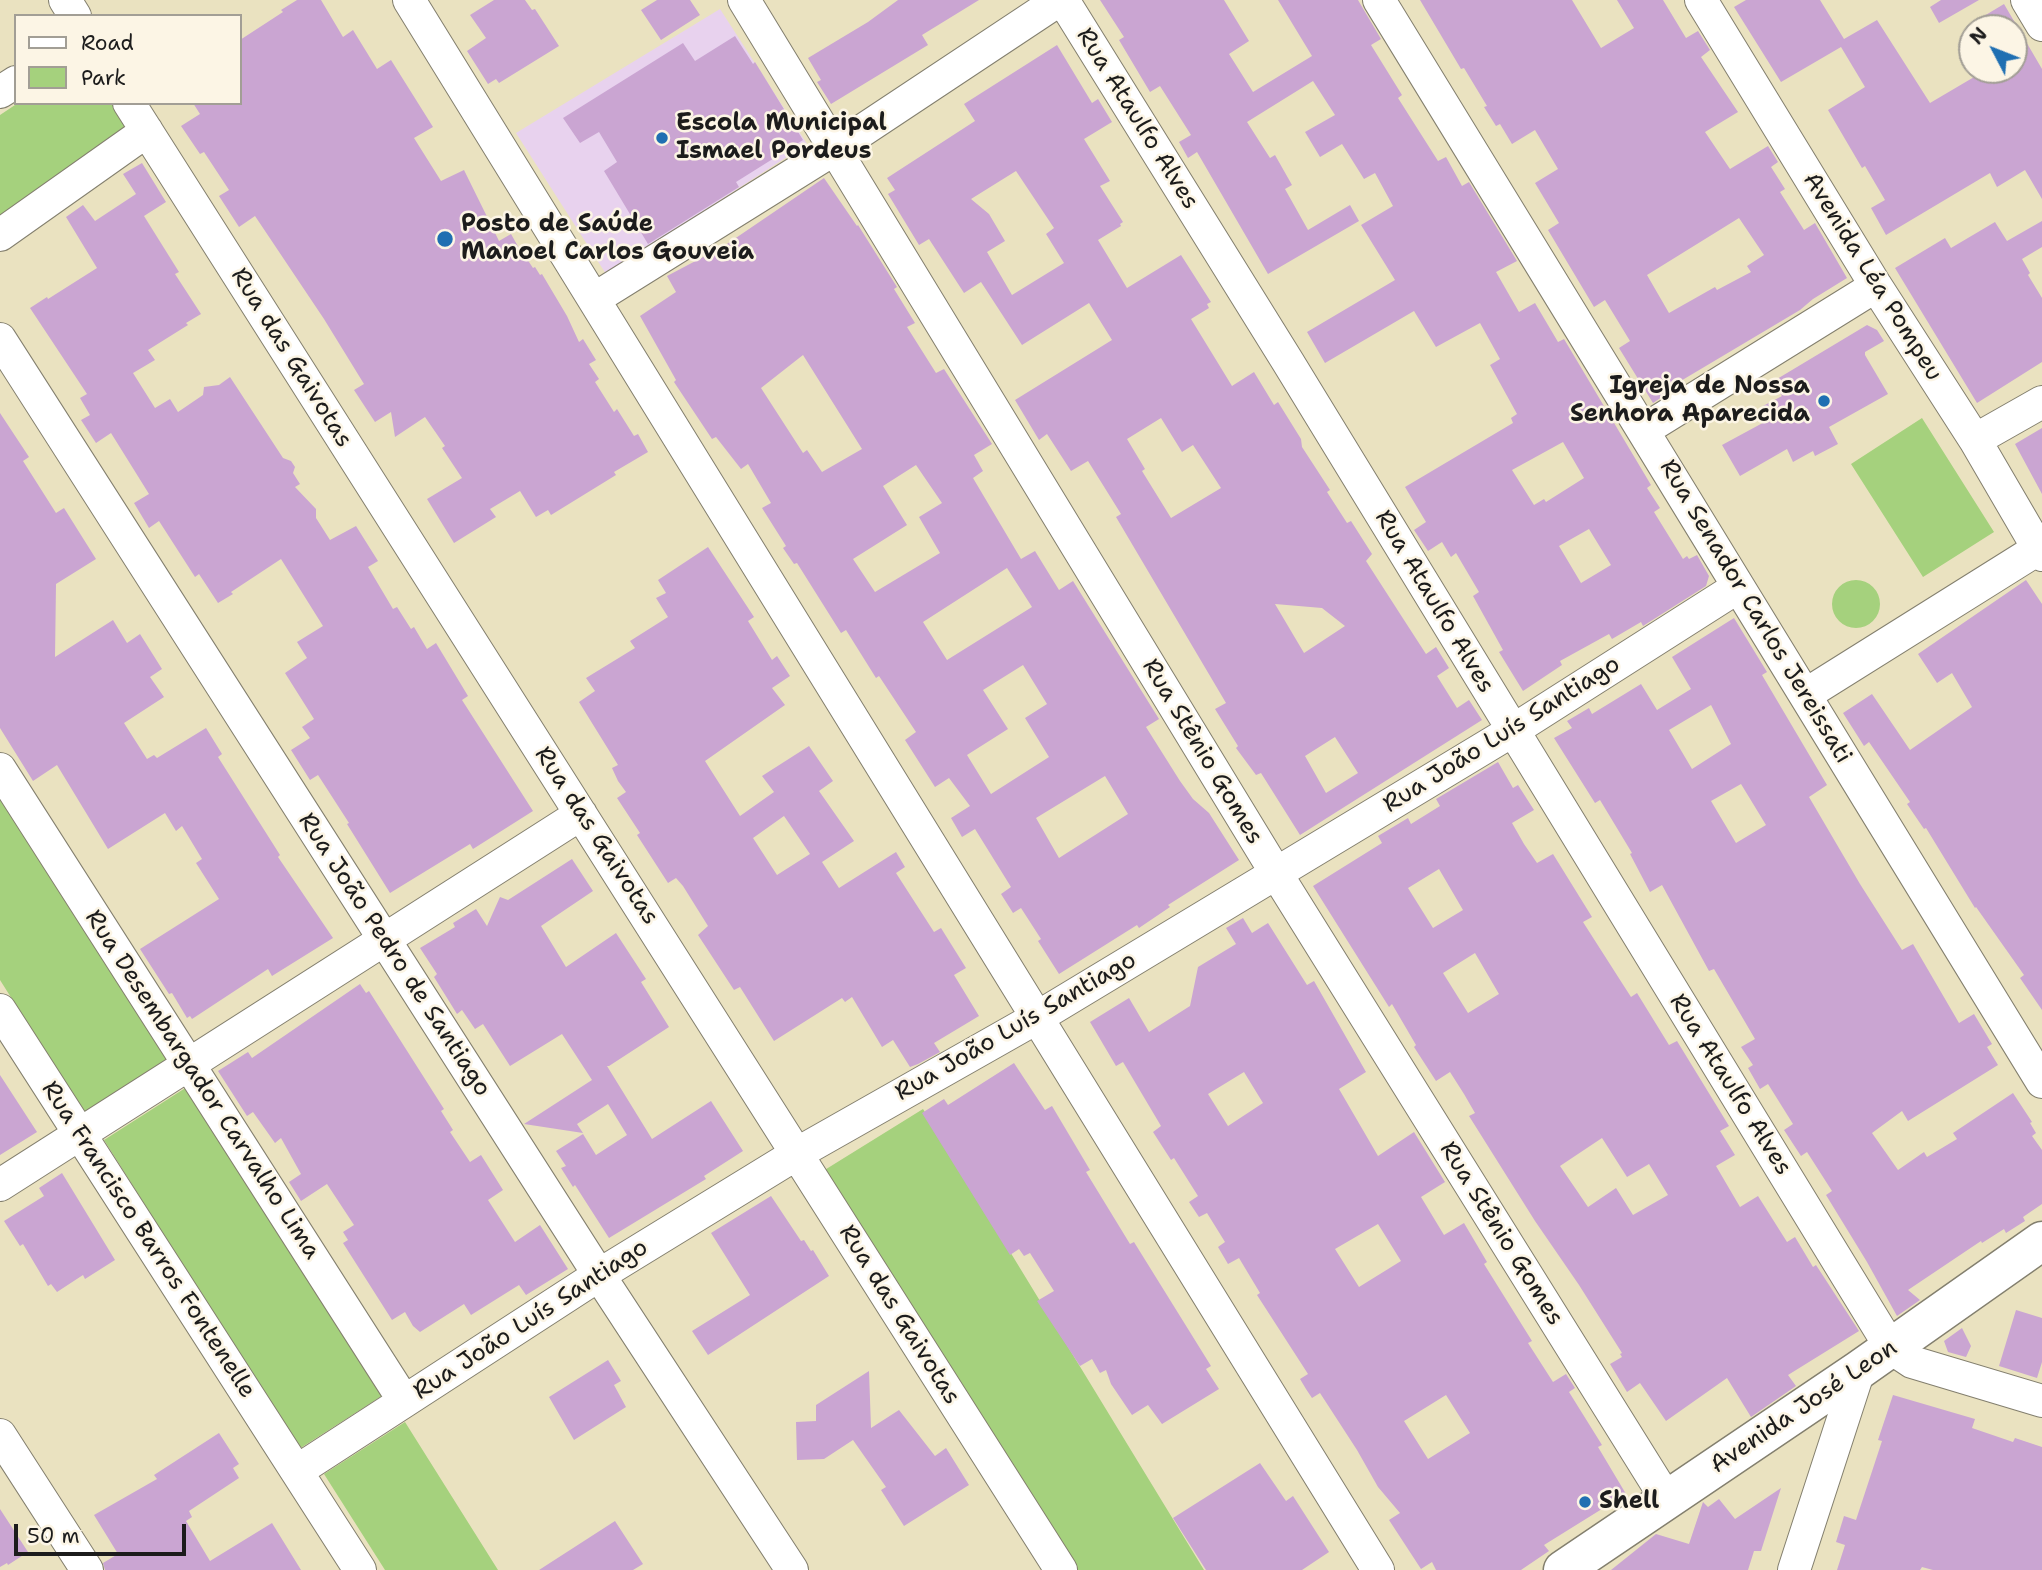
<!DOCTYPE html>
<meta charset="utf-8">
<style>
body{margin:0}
#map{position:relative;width:2042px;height:1570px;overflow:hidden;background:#eae2c0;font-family:"Shantell Sans",sans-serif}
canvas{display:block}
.legend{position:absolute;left:14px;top:14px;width:228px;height:91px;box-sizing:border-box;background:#fcf5e5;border:2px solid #a29e95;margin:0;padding:9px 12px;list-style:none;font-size:21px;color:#1c1c1c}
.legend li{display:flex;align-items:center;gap:14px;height:35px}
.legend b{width:35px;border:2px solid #a29e95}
.north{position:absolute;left:1958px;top:14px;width:70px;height:70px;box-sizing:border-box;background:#fcf5e5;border:2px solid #a29e95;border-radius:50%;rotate:312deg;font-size:19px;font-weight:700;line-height:28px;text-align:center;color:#1c1c1c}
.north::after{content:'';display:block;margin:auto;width:24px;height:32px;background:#1f6fb2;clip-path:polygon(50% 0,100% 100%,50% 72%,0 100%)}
.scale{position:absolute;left:14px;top:1524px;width:172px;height:32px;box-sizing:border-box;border:4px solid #1c1c1c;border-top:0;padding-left:9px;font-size:21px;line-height:24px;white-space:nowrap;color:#1c1c1c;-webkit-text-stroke:5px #fcf5e5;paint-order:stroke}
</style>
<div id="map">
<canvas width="2042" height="1570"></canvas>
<ul class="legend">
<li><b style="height:9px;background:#fff"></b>Road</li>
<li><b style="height:19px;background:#a5d17d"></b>Park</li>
</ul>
<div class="north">N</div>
<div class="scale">50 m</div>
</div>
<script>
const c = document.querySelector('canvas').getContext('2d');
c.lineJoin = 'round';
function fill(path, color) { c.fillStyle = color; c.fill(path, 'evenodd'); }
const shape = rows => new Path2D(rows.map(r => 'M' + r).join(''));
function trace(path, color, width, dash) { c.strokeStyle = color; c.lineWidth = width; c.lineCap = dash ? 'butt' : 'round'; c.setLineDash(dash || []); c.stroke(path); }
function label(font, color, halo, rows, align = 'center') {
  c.font = font + ' "Shantell Sans",sans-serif'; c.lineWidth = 5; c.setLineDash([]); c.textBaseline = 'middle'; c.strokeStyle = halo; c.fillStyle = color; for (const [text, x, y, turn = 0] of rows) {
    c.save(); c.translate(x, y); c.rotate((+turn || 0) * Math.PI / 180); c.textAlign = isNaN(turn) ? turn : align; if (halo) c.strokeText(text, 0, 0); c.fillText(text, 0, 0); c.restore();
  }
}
const built = shape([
 [720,9,807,144,606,274,516,133]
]);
const green = shape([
 [18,103,114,103,131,131,0,219,0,115],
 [1922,418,1994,532,1923,577,1851,464],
 '1832 604a24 24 0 1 1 48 0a24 24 0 1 1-48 0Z',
 [0,788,172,1061,86,1116,0,980],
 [190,1085,385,1394,299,1449,104,1140],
 [923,1109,1204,1570,1070,1570,823,1171],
 [405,1422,498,1570,385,1570,324,1474]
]);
const building = shape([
 [297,0,321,0,343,37,353,30,377,69,391,60,433,127,414,138,441,181,464,170,499,241,511,234,524,257,525,256,533,268,535,267,540,275,542,274,567,316,579,342,583,339,596,360,589,364,599,379,595,382,614,412,617,409,634,436,638,434,648,452,614,472,616,475,551,515,548,510,536,517,520,491,490,509,496,517,454,543,427,499,462,478,442,448,445,446,425,417,395,437,391,412,375,422,354,390,364,384,324,319,255,216,239,227,219,196,229,190,204,152,200,154,181,126,200,114,193,103,240,103,240,40,283,12,281,10],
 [494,0,525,0,532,10,535,9,559,46,499,83,496,79,488,84,467,51,486,38,470,15],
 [657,0,690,0,700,15,661,40,641,10],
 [898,0,979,0,922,35,928,45,831,104,817,82,821,80,808,58,868,22],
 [1100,0,1224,0,1249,41,1229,54,1253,92,1312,56,1278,0,1358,0,1381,39,1371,45,1402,95,1398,98,1438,161,1446,157,1462,186,1469,182,1517,261,1496,272,1519,312,1535,303,1558,342,1564,339,1651,485,1647,488,1660,508,1654,512,1683,559,1687,556,1689,559,1697,555,1709,576,1706,586,1643,626,1641,622,1612,639,1609,634,1560,661,1562,665,1523,691,1499,652,1503,650,1473,596,1479,592,1456,553,1451,557,1442,542,1428,551,1414,530,1426,522,1405,487,1513,423,1511,418,1517,414,1490,365,1500,359,1480,323,1436,347,1414,311,1325,363,1307,332,1395,280,1361,225,1393,206,1375,173,1364,179,1342,144,1320,157,1305,132,1335,115,1313,81,1247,122,1270,158,1275,155,1292,185,1285,189,1308,230,1350,205,1359,221,1268,274,1197,152,1188,158,1179,142,1191,135,1160,86,1150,92,1119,40,1124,37],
 [1563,442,1584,478,1546,502,1544,499,1534,505,1512,470],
 [1589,529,1611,565,1581,583,1559,546],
 [1420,0,1572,0,1601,48,1634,28,1617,0,1663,0,1686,38,1698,31,1710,50,1701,57,1738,112,1705,132,1730,169,1768,146,1778,162,1771,167,1785,189,1780,192,1804,230,1815,223,1847,278,1813,299,1800,310,1679,382,1681,384,1653,403,1619,348,1630,341,1605,300,1594,307,1548,230,1559,223,1535,183,1558,169,1535,130,1512,144,1500,124,1496,126,1484,107,1487,106,1464,68,1461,69],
 [1739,218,1764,255,1747,266,1751,272,1717,290,1715,287,1669,313,1647,275],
 [1746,0,1820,0,1844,39,1877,20,1930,103,1986,70,2014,70,2014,28,1991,28,1984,16,2004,4,2042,69,2042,199,2025,170,1997,187,1990,173,1886,235,1871,208,1885,200,1865,166,1862,168,1828,110,1865,87,1841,47,1781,82,1734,7],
 [1941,0,1979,0,1939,23,1930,7],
 [735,36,753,64,755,62,803,140,736,182,739,187,648,244,604,171,617,162,599,132,580,143,563,118,683,43,695,61],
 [1057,45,1092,103,1098,99,1112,122,1084,139,1110,181,1100,186,1123,222,1120,224,1121,226,1098,240,1127,288,1181,255,1211,302,1207,304,1209,308,1191,319,1232,386,1254,372,1274,405,1278,402,1301,439,1302,447,1330,490,1327,492,1347,523,1351,521,1372,554,1366,561,1404,620,1426,654,1436,647,1449,668,1437,676,1457,708,1469,700,1482,720,1300,835,1261,773,1256,775,1236,748,1238,746,1215,709,1226,703,1116,517,1121,514,1088,461,1071,471,1047,434,1039,440,1015,400,1112,340,1089,303,1022,345,981,282,964,293,929,239,919,245,888,194,895,190,887,178,975,121,964,104],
 [1016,171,1054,228,1046,234,1064,263,1012,295,987,252,1005,241,989,214,971,199],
 [1161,418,1182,452,1193,445,1221,488,1171,518,1142,471,1145,469,1127,439],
 [1275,604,1322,608,1345,626,1304,653],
 [1335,737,1358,773,1326,793,1305,756],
 [142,163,166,202,144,216,179,272,175,274,201,314,186,323,188,325,148,350,155,360,133,373,155,408,170,399,178,412,203,395,204,387,219,385,230,377,283,458,291,461,295,467,293,473,300,484,295,487,316,509,316,518,330,540,356,526,378,561,368,567,393,609,397,607,411,629,414,627,427,649,436,643,468,696,462,700,533,811,473,849,470,844,390,893,347,824,349,823,318,775,310,780,291,750,310,738,302,727,314,719,285,673,307,658,297,642,323,626,281,559,231,592,233,594,218,603,199,574,195,577,159,521,149,528,134,503,149,494,111,433,96,443,81,420,90,415,80,398,87,394,30,308,47,297,48,299,97,268,66,217,83,205,95,221,136,194,123,174],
 [824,178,857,226,858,225,897,287,894,289,915,323,907,327,936,373,944,369,992,444,974,455,983,471,973,478,1021,559,1035,551,1059,590,1073,581,1159,719,1146,727,1180,781,1193,799,1209,813,1239,860,1168,905,1170,907,1139,928,1137,925,1059,974,1038,941,1041,939,1021,908,1013,913,1001,894,1011,887,975,829,962,837,951,818,970,806,949,778,935,787,905,740,916,732,879,676,876,678,846,630,841,633,797,563,794,564,783,548,786,546,762,508,771,503,748,464,741,469,716,437,712,439,674,382,676,380,640,316,676,292,667,276,724,246],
 [803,355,862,449,822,472,807,450,803,453,761,388],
 [916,465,942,503,919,517,940,553,875,592,853,559,907,525,883,486],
 [1007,568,1032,607,947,660,923,622],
 [1023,665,1047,704,1025,718,1049,757,991,794,967,755,1008,729,983,690],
 [1105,776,1128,814,1059,858,1036,818],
 [2042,221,2042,247,2022,259,2030,273,2028,275,2042,298,2042,362,1977,403,1895,268,1945,238,1951,248,1995,222,2007,241],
 [1867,325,1877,330,1884,341,1865,352,1865,355,1888,394,1829,427,1838,444,1815,456,1813,451,1793,462,1787,449,1740,476,1722,445,1770,419,1763,406,1782,396,1772,382],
 [0,413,29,457,23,461,56,513,64,508,96,559,56,584,55,657,113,620,127,643,140,634,162,669,150,677,164,697,124,723,147,759,154,755,157,758,206,728,222,754,218,757,280,855,278,857,333,938,272,976,268,969,192,1019,190,1016,187,1018,172,993,169,994,140,949,219,899,196,863,202,859,182,826,176,831,165,813,108,849,57,765,33,781,0,728],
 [2042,428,2042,494,2015,444],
 [708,547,754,617,748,621,772,660,777,656,790,676,772,688,785,705,705,761,740,816,774,792,762,776,809,746,833,781,819,791,854,841,822,862,839,888,896,852,905,867,896,873,934,932,941,928,966,968,954,975,979,1016,934,1043,940,1052,918,1064,910,1067,893,1040,882,1047,852,997,845,1002,842,998,774,1041,740,987,734,990,698,935,708,926,683,886,676,878,668,883,637,835,640,833,617,798,626,792,618,781,612,768,618,765,579,702,595,691,586,678,635,648,630,641,668,617,656,598,666,593,658,580],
 [784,816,810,854,777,875,753,838],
 [2026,580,2042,604,2042,1010,2020,978,2024,975,1976,907,1975,908,1926,828,1924,829,1907,804,1910,802,1869,742,1864,746,1843,713,1872,694,1910,750,1972,707,1952,673,1937,683,1918,654],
 [1734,618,1767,672,1762,675,1827,785,1809,797,1860,884,1902,950,1913,944,1959,1023,1974,1014,1992,1044,1987,1047,1998,1065,1908,1121,1902,1111,1872,1133,1898,1170,1924,1152,1927,1157,1957,1139,1953,1133,2013,1093,2032,1122,2030,1123,2036,1133,2032,1136,2042,1150,2042,1204,2023,1217,2025,1221,2006,1233,2004,1229,1982,1243,1981,1241,1908,1290,1920,1300,1897,1316,1867,1262,1826,1195,1832,1191,1807,1152,1801,1156,1784,1130,1793,1124,1768,1084,1760,1089,1748,1068,1753,1065,1741,1047,1755,1039,1714,969,1709,971,1662,885,1650,892,1630,854,1632,853,1600,800,1595,803,1554,738,1572,728,1567,721,1589,708,1592,714,1641,684,1657,710,1691,689,1672,657],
 [1711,705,1731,744,1692,769,1669,730],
 [1741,784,1766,825,1736,843,1711,801],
 [1498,762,1513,788,1518,785,1534,810,1512,823,1524,844,1537,863,1553,854,1592,917,1583,922,1622,983,1631,997,1637,993,1669,1045,1677,1041,1729,1126,1720,1131,1735,1155,1716,1166,1740,1207,1758,1196,1787,1242,1795,1237,1813,1267,1816,1265,1859,1331,1788,1375,1796,1386,1751,1417,1727,1378,1666,1421,1640,1383,1627,1392,1610,1364,1622,1357,1620,1354,1622,1353,1579,1285,1535,1221,1469,1116,1475,1113,1464,1094,1450,1072,1436,1081,1414,1047,1416,1045,1392,1004,1389,1007,1313,886,1382,843,1378,836,1408,818,1411,824,1440,806,1436,799],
 [1439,869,1463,910,1433,928,1408,888],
 [1475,953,1499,994,1468,1013,1443,973],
 [1602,1138,1627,1177,1649,1164,1668,1195,1633,1215,1616,1188,1588,1207,1560,1166],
 [572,859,593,891,541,926,566,967,616,933,646,979,641,982,669,1027,609,1066,607,1066,652,1139,711,1101,743,1151,704,1176,706,1179,609,1238,575,1185,573,1187,561,1168,566,1166,556,1151,583,1134,596,1155,627,1135,608,1104,577,1124,583,1133,524,1124,592,1080,562,1034,510,1066,483,1024,475,1029,462,1010,457,1014,434,977,437,974,420,948,455,927,453,923,476,909,487,926,500,897,508,900],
 [1243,918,1252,933,1268,923,1307,985,1314,981,1366,1072,1339,1089,1378,1156,1414,1132,1445,1182,1421,1197,1444,1235,1464,1223,1487,1262,1484,1264,1532,1341,1528,1343,1553,1382,1566,1374,1575,1388,1569,1392,1602,1445,1598,1447,1626,1494,1544,1545,1549,1551,1521,1570,1436,1570,1432,1562,1421,1569,1389,1520,1400,1513,1378,1487,1357,1450,1320,1393,1312,1398,1306,1389,1300,1379,1308,1374,1257,1295,1260,1293,1239,1258,1228,1264,1218,1247,1225,1242,1207,1213,1199,1217,1189,1202,1198,1196,1174,1158,1171,1160,1153,1132,1161,1126,1123,1062,1116,1066,1090,1022,1129,998,1149,1032,1190,1006,1198,967,1236,944,1226,928],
 [1244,1072,1263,1103,1228,1126,1208,1094],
 [1378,1224,1401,1261,1359,1287,1335,1249],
 [1446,1395,1470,1433,1428,1459,1404,1421],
 [360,984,366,993,369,991,444,1109,441,1111,453,1130,450,1132,470,1162,481,1155,503,1190,488,1200,515,1242,540,1225,568,1269,526,1295,519,1285,471,1315,464,1304,420,1332,413,1326,405,1312,392,1320,343,1243,348,1240,343,1232,354,1225,327,1184,301,1201,289,1182,301,1174,281,1138,275,1143,253,1112,247,1116,218,1071,248,1052,252,1058],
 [1014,1063,1045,1110,1052,1106,1090,1170,1086,1172,1130,1244,1134,1242,1211,1366,1206,1369,1219,1389,1162,1424,1148,1405,1132,1415,1111,1384,1106,1370,1100,1373,1092,1359,1080,1366,1037,1301,1054,1291,1030,1253,1024,1256,1019,1249,1010,1255,922,1113,944,1099,948,1105],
 [0,1075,37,1132,0,1155],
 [62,1173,115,1260,85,1279,83,1275,57,1292,51,1284,48,1286,23,1244,20,1246,4,1221,44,1196,39,1188],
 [771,1196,801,1241,804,1240,811,1251,813,1250,829,1276,708,1355,692,1331,750,1295,711,1233],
 [2016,1310,2042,1318,2042,1362,2037,1378,1999,1366],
 [1962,1328,1971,1346,1966,1357,1948,1352,1944,1341],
 [608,1360,621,1381,614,1385,626,1407,574,1440,549,1397],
 [869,1371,871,1428,899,1410,935,1456,946,1448,969,1485,904,1526,881,1490,886,1487,853,1440,824,1459,797,1460,796,1422,816,1421,816,1405],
 [1893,1395,1975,1419,1972,1428,2013,1442,2015,1438,2042,1447,2042,1570,1933,1570,1922,1567,1920,1570,1837,1570,1845,1545,1836,1542,1844,1516,1856,1520,1882,1441,1878,1440],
 [219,1433,239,1464,233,1468,239,1478,189,1511,192,1517,186,1521,210,1561,272,1523,301,1570,105,1570,103,1563,118,1554,94,1515,157,1479,154,1475],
 [1260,1463,1286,1501,1293,1496,1329,1552,1302,1570,1206,1570,1173,1518],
 [1781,1488,1761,1551,1754,1551,1748,1570,1611,1570,1656,1534,1689,1544,1703,1502,1708,1507,1719,1499,1735,1519],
 [0,1509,28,1552,8,1565,7,1563,0,1567],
 [615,1521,643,1564,633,1570,539,1570]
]);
const minor = shape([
 [65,0,75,16],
 [409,0,1378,1570],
 [744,0,1276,873,1667,1500],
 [1063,0,1288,362,1891,1348,1912,1362,2042,1401],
 [1379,0,2042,1082],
 [1701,0,1876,286,1975,440,2042,555],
 [2027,0,2042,25],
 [0,92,16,82],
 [129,103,1061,1570],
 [0,235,147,131],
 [594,299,836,148,1059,0],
 [0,339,599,1275,792,1570],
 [1644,430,1876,286],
 [1975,440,2042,402],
 [1805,695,2038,549],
 [0,769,404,1401],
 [0,1010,360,1570],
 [0,1185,581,814],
 [0,1435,87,1570],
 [297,1471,599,1275,798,1153,1038,1017,1512,731,1738,587],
 [1794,1570,1859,1370]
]);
const major = shape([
 [1563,1570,1859,1370,2042,1241]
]);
const markers = [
 [662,138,7,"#1f6fb2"],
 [445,239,9,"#1f6fb2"],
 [1824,401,7,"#1f6fb2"],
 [1585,1502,7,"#1f6fb2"]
];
const streetNames = [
 ["Rua Ataulfo Alves",1137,119,58],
 ["Avenida Léa Pompeu",1872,277,58],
 ["Rua das Gaivotas",291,358,58],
 ["Rua Ataulfo Alves",1434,602,59],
 ["Rua Senador Carlos Jereissati",1755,612,59],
 ["Rua João Luís Santiago",1502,735,-32],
 ["Rua Stênio Gomes",1202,752,59],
 ["Rua das Gaivotas",596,836,57],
 ["Rua João Pedro de Santiago",394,955,57],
 ["Rua João Luís Santiago",1016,1027,-30],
 ["Rua Desembargador Carvalho Lima",202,1085,57],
 ["Rua Ataulfo Alves",1730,1085,58],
 ["Rua Stênio Gomes",1501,1234,58],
 ["Rua Francisco Barros Fontenelle",148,1240,57],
 ["Rua das Gaivotas",899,1315,58],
 ["Rua João Luís Santiago",531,1320,-33],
 ["Avenida José Leon",1804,1407,-34]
];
const poiNames = [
 ["Escola Municipal",676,124],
 ["Ismael Pordeus",676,152],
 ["Posto de Saúde",461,225],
 ["Manoel Carlos Gouveia",461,253],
 ["Igreja de Nossa",1810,387,"right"],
 ["Senhora Aparecida",1810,415,"right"],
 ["Shell",1599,1502]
];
fill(built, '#e8d2ee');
fill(green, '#a5d17d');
fill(building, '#caa5d2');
trace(minor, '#837f6e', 34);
trace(major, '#837f6e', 41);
trace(minor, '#fff', 32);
trace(major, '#fff', 38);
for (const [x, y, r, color] of markers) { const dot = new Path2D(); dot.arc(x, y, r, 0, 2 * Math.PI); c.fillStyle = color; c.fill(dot); trace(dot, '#fcf5e5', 2.5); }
label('24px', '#1c1c1c', '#fcf5e5', streetNames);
label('bold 24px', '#1c1c1c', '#fcf5e5', poiNames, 'left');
</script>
